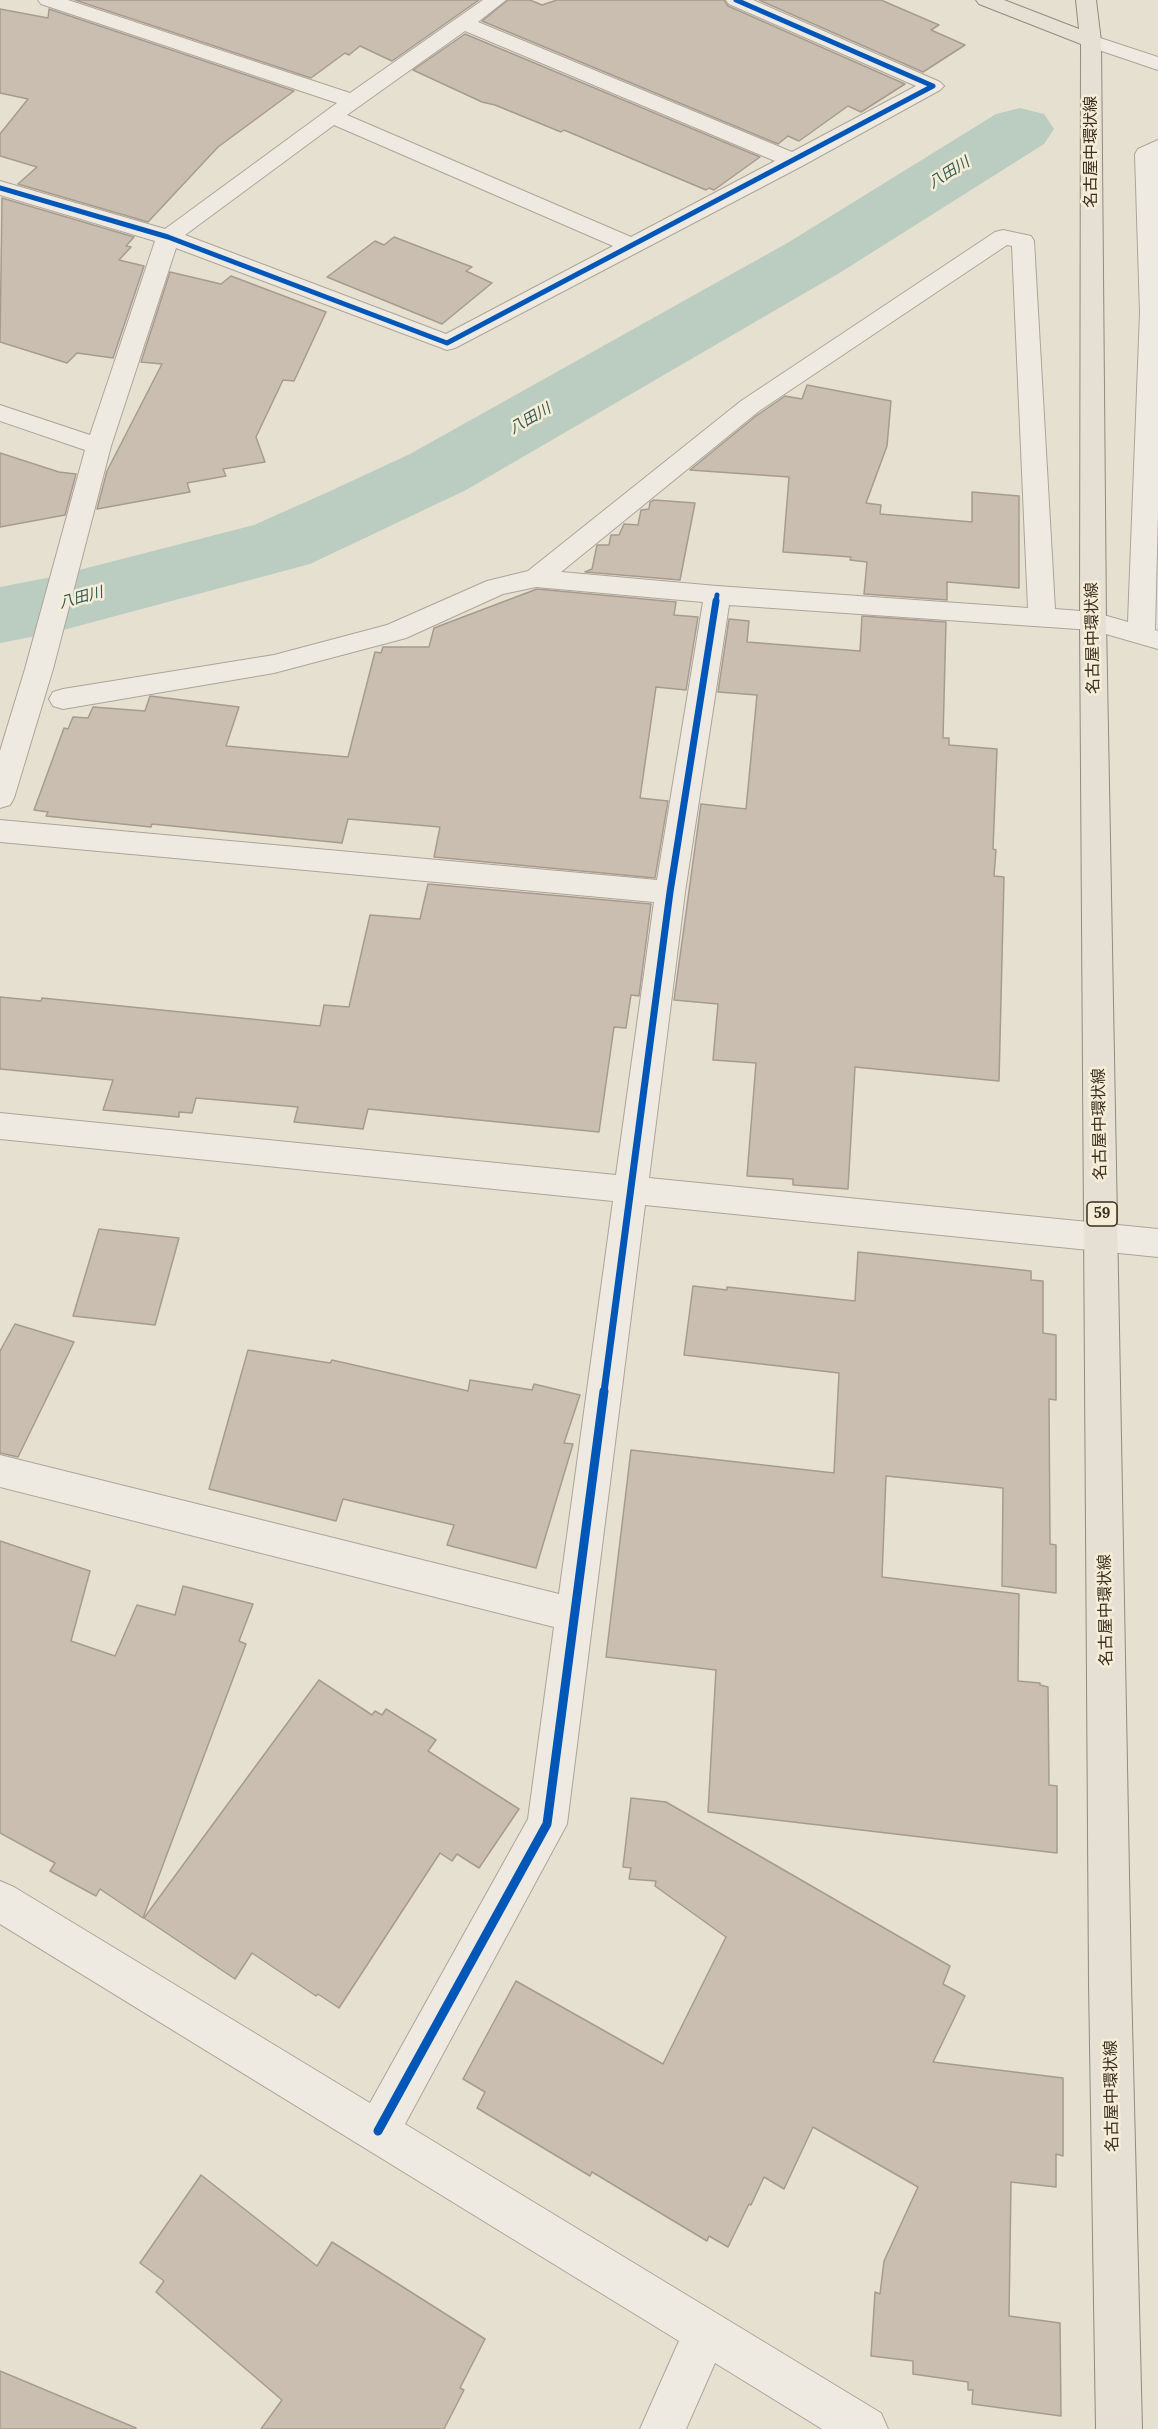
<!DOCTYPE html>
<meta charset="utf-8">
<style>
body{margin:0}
canvas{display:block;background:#e6e0d0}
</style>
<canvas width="1158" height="2429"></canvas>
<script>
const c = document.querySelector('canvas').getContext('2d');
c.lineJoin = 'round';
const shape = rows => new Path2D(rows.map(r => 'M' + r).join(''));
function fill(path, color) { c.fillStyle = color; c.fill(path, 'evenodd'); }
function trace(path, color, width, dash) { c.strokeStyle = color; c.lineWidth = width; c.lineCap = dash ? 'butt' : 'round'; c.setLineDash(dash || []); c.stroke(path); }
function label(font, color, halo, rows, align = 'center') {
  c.font = font + ' Lora,"Noto Sans JP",serif'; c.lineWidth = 5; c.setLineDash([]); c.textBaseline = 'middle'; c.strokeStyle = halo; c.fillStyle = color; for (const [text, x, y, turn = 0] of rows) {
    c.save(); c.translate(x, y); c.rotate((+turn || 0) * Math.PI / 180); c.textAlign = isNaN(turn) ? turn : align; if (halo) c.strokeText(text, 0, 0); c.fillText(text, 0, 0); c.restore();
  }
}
const river = shape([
 [1020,108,1044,114,1054,129,1044,144,841,272,466,490,310,564,52,633,0,643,0,587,52,577,254,525,326,493,410,454,789,242,996,114,1020,108]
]);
const building = shape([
 [75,0,479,0,392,61,360,46,349,55,345,53,311,78,75,0],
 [508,0,530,0,542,5,557,0,724,0,728,6,905,84,861,112,848,106,799,141,788,136,778,144,482,21,508,0],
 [759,0,881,0,939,25,931,30,965,45,923,72,759,0],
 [0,9,48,18,49,9,294,91,218,147,148,222,18,184,37,167,0,156,0,134,28,99,0,93,0,9],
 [465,34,760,157,714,190,709,188,706,190,564,130,561,132,495,105,482,102,413,70,465,34],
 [2,198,134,237,126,246,131,247,119,260,144,266,113,358,77,353,67,363,0,342,2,198],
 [394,237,472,267,466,271,492,283,442,324,327,277,375,241,384,245,394,237],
 [170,272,221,284,231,276,326,312,294,381,283,380,256,437,265,462,223,469,226,476,187,483,190,492,97,509,107,471,162,364,141,362,170,272],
 [807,385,891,401,887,446,866,503,881,505,880,514,972,522,972,492,1019,496,1019,588,947,582,947,600,864,594,867,562,850,560,851,557,783,552,789,477,690,470,756,416,785,396,802,399,807,385],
 [0,453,59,472,76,474,65,515,0,527,0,453],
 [654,500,695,503,680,580,585,572,592,569,597,545,609,545,611,535,619,535,624,524,638,525,641,510,649,509,650,502,654,500],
 [537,589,676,602,674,615,698,617,686,690,656,687,640,798,668,801,655,878,434,857,440,827,348,819,342,843,152,824,151,827,93,821,46,816,48,812,34,810,64,728,68,729,73,717,88,718,93,707,145,711,150,696,239,707,226,746,348,757,375,652,381,653,383,647,429,647,434,628,537,589],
 [862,616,946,622,943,738,949,738,949,745,997,749,993,849,996,850,994,876,1004,877,999,1081,855,1067,848,1189,793,1185,793,1179,747,1176,756,1063,713,1060,718,1004,674,1000,701,804,746,809,757,695,718,692,729,619,749,621,747,642,860,651,862,616],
 [428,884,651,904,639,996,631,995,626,1028,614,1027,599,1132,368,1109,363,1129,294,1122,298,1107,196,1098,192,1113,179,1112,179,1117,103,1110,113,1080,0,1069,0,997,41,1001,42,998,320,1026,324,1005,349,1007,370,915,420,919,428,884],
 [99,1229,179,1238,155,1325,73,1316,99,1229],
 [858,1252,1031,1271,1031,1280,1043,1281,1043,1333,1056,1335,1056,1400,1049,1399,1050,1544,1056,1545,1056,1593,1002,1586,1003,1488,886,1476,882,1577,1019,1594,1018,1681,1040,1683,1040,1685,1048,1687,1049,1785,1057,1786,1057,1853,708,1812,716,1670,606,1657,631,1450,834,1473,839,1373,684,1355,693,1286,727,1290,727,1287,855,1301,858,1252],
 [15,1324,74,1342,18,1457,0,1453,0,1351,15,1324],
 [248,1350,330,1363,332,1360,468,1391,470,1380,532,1390,534,1384,580,1395,564,1443,573,1444,536,1568,447,1545,454,1525,343,1499,336,1521,209,1489,248,1350],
 [0,1541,90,1571,71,1641,115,1656,137,1605,175,1615,183,1586,253,1604,239,1641,246,1644,143,1918,100,1889,96,1896,50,1871,55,1863,0,1833,0,1541],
 [319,1680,372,1715,375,1711,382,1715,386,1709,436,1740,428,1751,519,1809,479,1868,457,1854,452,1861,440,1853,339,2008,318,1994,316,1996,252,1953,235,1979,144,1918,319,1680],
 [631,1798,666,1802,950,1966,943,1984,965,1996,933,2062,1063,2078,1063,2156,1056,2154,1056,2187,1011,2182,1009,2316,1060,2323,1061,2416,972,2404,973,2390,968,2390,968,2382,913,2374,913,2361,871,2356,875,2292,880,2294,884,2261,918,2187,813,2127,784,2189,764,2177,751,2205,749,2204,728,2247,709,2236,707,2241,592,2172,590,2176,477,2108,485,2092,463,2079,516,1981,663,2064,726,1937,655,1886,656,1881,629,1879,631,1868,623,1867,631,1798],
 [201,2175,317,2266,332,2242,485,2339,460,2388,464,2390,444,2429,261,2429,282,2400,156,2292,164,2281,140,2263,201,2175],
 [0,2371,136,2428,136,2429,0,2429,0,2371]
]);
const minor = shape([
 [38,0,68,0,350,93,483,0,506,0,478,22,792,152,916,86,729,4,726,0,753,0,940,82,944,86,940,90,802,166,455,348,447,350,176,248,111,446,53,669,14,798,10,805,0,808,0,751,25,669,85,450,0,421,0,405,90,435,155,241,0,195,0,181,165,229,337,103,41,4,38,0],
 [465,31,775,161,631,237,347,115,465,31],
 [334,125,613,246,446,334,185,235,334,125],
 [1091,35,1158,57,1158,70,1084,45,1081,41,1084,37,1091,35],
 [1158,140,1158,512,1155,630,1158,631,1158,649,1092,630,729,605,685,892,649,1178,1158,1229,1158,1257,645,1205,567,1824,405,2124,881,2413,888,2429,822,2429,715,2363,686,2429,640,2429,679,2341,0,1924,0,1881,14,1887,370,2103,528,1819,554,1627,0,1487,0,1455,559,1594,613,1201,0,1139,0,1113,616,1175,654,902,0,842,0,820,657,880,703,602,536,587,503,594,406,638,274,673,63,709,53,706,49,699,53,692,63,689,274,655,387,625,487,581,528,571,741,401,995,232,1003,230,1031,236,1034,241,1055,609,1093,612,1128,622,1140,313,1135,154,1138,149,1158,140],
 [1007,245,1012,246,1028,608,717,586,561,572,759,411,1007,245]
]);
const major = shape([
 [976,0,1004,0,1079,29,1076,0,1096,0,1101,41,1106,621,1131,1982,1142,2429,1096,2429,1089,1982,1080,621,1081,44,979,4,976,0]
]);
const cyclewayFar2 = shape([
 [0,188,168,237,447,343,933,86,736,0],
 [716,602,717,595]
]);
const cyclewayFar1 = shape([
 [604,1392,670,892,716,601]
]);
const cycleway = shape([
 [378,2131,547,1824,604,1391]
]);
const farWaternames = [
 ["八田川",949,173,-32],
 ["八田川",530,419,-30],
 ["八田川",81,598,-15]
];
const shields = [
 [1102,1214,30]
];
const shieldNames = [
 ["59",1102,1214]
];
const streetNames = [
 ["名古屋中環状線",1091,152,-90],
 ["名古屋中環状線",1093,638,-91],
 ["名古屋中環状線",1100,1124,-91],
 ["名古屋中環状線",1106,1610,-91],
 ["名古屋中環状線",1112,2096,-91]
];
fill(river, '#bbccc1');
fill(building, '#cabeb1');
trace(building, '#a79b8f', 1.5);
trace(minor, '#aca598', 2);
trace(major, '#918a7f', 2);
fill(minor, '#eeeae2');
fill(major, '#e5e0d3');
trace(cyclewayFar2, '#0057b8', 5);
trace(cyclewayFar1, '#0057b8', 7);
trace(cycleway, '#0057b8', 9);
label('italic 15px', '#2f5b58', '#f6edd7', farWaternames);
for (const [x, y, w] of shields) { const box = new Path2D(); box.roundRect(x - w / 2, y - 12, w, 24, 4.5); c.fillStyle = '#f6edd7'; c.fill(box); trace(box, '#3b2d20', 1.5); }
label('bold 15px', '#3b2d20', null, shieldNames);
label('16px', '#3b2d20', '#f6edd7', streetNames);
</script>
